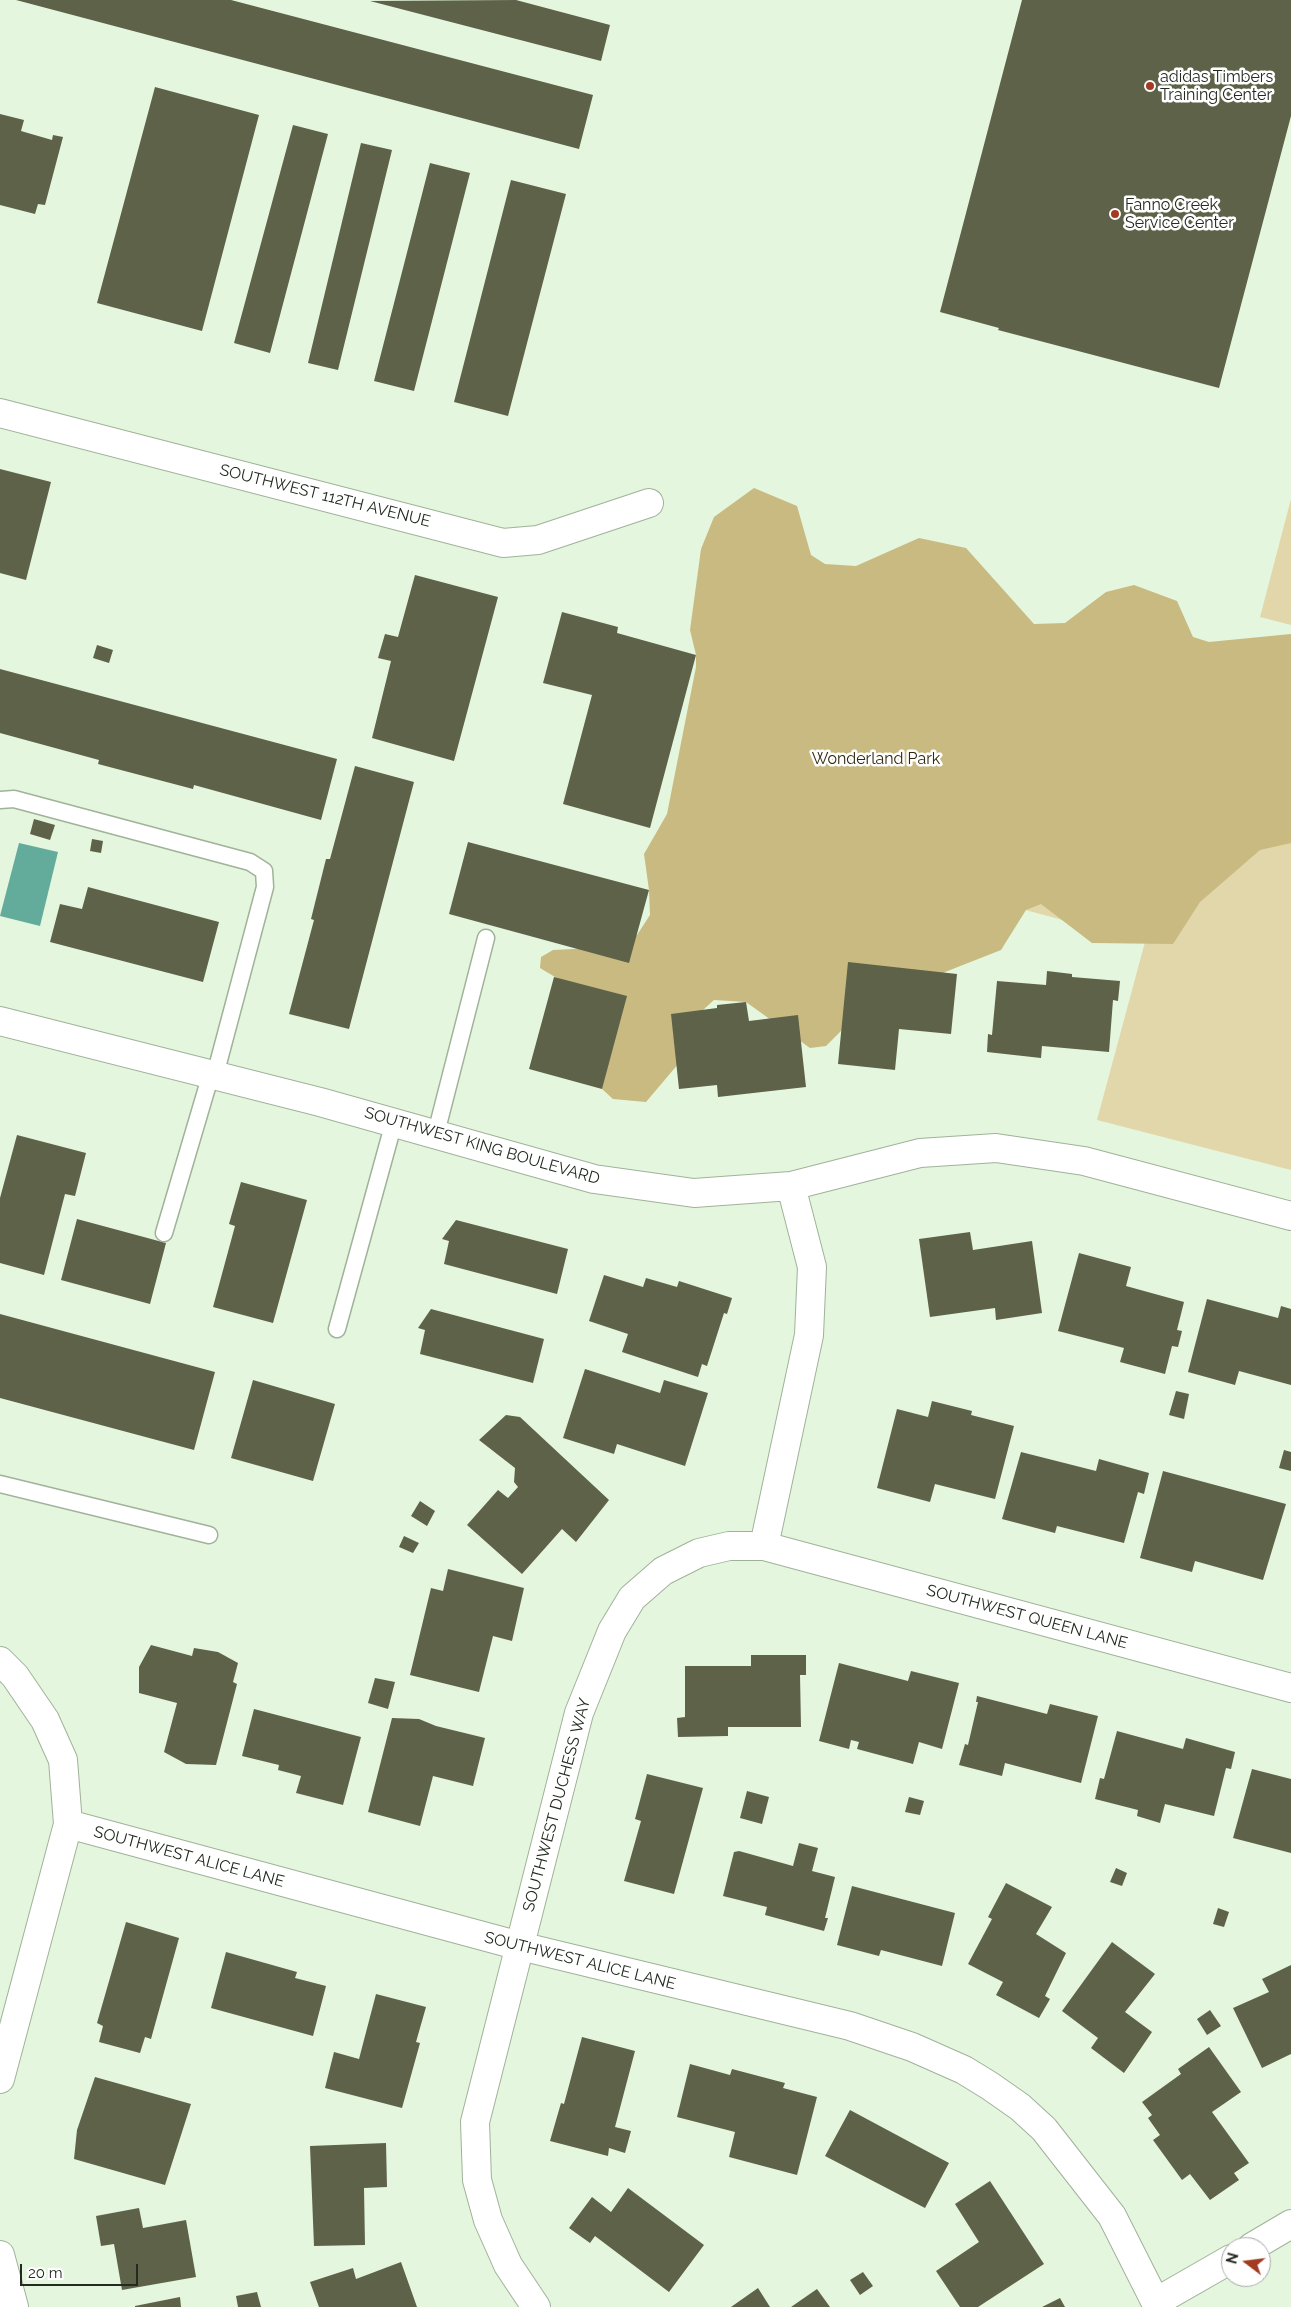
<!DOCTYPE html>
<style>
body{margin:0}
#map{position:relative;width:1291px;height:2307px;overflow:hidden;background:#e4f6dd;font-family:Raleway,sans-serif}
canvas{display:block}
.north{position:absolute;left:1221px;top:2237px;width:50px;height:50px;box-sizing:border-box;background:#fff;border:1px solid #a7aaa6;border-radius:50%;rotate:285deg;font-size:14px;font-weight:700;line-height:20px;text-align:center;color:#232a20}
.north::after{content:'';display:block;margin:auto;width:18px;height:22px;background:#a33a22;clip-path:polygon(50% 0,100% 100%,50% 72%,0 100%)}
.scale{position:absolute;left:20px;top:2264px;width:118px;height:22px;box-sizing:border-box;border:2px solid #232a20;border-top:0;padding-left:6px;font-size:15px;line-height:18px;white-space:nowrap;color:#232a20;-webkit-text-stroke:4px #fff;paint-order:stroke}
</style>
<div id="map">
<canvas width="1291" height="2307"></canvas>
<div class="north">N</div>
<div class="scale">20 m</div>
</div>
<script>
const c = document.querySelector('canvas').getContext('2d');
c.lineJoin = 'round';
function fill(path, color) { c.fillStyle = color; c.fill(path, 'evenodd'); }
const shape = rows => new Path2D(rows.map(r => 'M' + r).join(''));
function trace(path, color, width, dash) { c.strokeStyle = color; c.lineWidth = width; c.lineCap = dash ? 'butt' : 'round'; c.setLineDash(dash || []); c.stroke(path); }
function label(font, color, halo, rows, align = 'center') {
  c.font = font + ' Raleway,sans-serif'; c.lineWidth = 5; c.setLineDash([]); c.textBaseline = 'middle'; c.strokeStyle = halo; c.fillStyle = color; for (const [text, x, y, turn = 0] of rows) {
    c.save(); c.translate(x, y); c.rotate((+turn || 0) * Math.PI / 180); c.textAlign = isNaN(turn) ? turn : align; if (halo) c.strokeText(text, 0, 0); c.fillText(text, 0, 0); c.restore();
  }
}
const green = shape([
 [1291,499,1291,625,1260,617],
 [1291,703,1291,1170,1097,1120,1145,942,973,896]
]);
const forest = shape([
 [754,488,797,506,811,555,825,564,856,566,919,538,966,548,1034,624,1065,623,1106,592,1134,585,1177,601,1193,637,1209,642,1291,634,1291,843,1260,850,1200,902,1173,944,1092,943,1041,904,1026,910,1001,950,945,972,903,1009,844,1028,826,1046,810,1048,746,1002,714,1000,684,1027,679,1063,646,1102,613,1099,602,1089,597,1002,540,968,541,957,553,950,614,947,637,935,650,915,649,890,644,854,667,814,696,667,696,655,690,630,701,549,714,517]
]);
const water = shape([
 [19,843,58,852,40,926,0,916]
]);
const building = shape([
 [16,0,231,0,593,95,579,149],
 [516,0,610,25,601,61,370,1],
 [1022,0,1291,0,1291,116,1219,388,998,330,999,328,940,312],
 [155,87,259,115,202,331,97,303],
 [0,114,24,120,21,131,52,140,53,135,63,137,45,205,38,204,35,214,0,205],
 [293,125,328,134,270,353,234,343],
 [361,143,392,150,338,370,308,363],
 [430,163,470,173,414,391,374,381],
 [511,180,566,194,508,416,454,402],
 [0,469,51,482,26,580,0,573],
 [415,575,498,597,454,761,372,738,391,661,378,658,385,634,398,637],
 [562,612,618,627,617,633,696,655,650,828,563,804,592,695,543,683],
 [97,645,113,650,109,663,93,658],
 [0,669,337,759,321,820,194,785,193,789,98,764,99,760,0,733],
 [355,766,414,782,349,1029,289,1014,314,920,311,919,326,859,330,859],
 [34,819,55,825,50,840,30,834],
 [92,839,103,841,101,853,90,851],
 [468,842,649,890,629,963,449,914],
 [88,887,219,922,203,982,50,942,60,904,82,909],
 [848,962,957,974,951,1034,899,1029,895,1070,838,1064],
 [1047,971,1072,974,1072,977,1120,981,1118,1001,1113,1000,1109,1052,1042,1046,1041,1058,987,1052,988,1034,992,1035,997,981,1046,985],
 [554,977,627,996,602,1089,529,1069],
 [746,1002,749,1021,798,1015,806,1087,718,1097,717,1085,679,1089,671,1014,717,1008,717,1005],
 [17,1135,86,1153,75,1196,65,1194,44,1275,0,1263,0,1198],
 [241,1182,307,1200,273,1323,213,1307,235,1226,229,1224],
 [77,1219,166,1243,150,1304,61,1280],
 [456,1220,568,1249,557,1294,444,1264,449,1241,442,1239],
 [970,1232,973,1250,1032,1241,1042,1313,996,1320,995,1308,930,1317,919,1239],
 [1079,1253,1131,1267,1126,1286,1184,1302,1177,1330,1182,1331,1178,1347,1172,1346,1165,1374,1120,1362,1124,1348,1058,1331],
 [604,1275,643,1287,646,1278,677,1287,679,1281,732,1298,727,1314,724,1313,707,1366,702,1364,698,1377,622,1352,628,1334,589,1321],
 [1207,1299,1278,1318,1281,1306,1291,1309,1291,1385,1239,1371,1235,1385,1188,1372],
 [431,1309,544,1339,533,1383,420,1354,425,1330,418,1328],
 [0,1314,215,1372,194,1450,0,1398],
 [585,1369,660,1393,664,1380,708,1393,685,1466,617,1444,614,1454,563,1438],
 [253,1380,335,1404,313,1481,231,1458],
 [1176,1391,1189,1394,1184,1419,1169,1415],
 [932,1401,972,1411,971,1415,1014,1426,995,1499,935,1484,930,1502,877,1488,897,1409,928,1417],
 [506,1415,520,1417,609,1500,576,1542,562,1529,522,1574,467,1525,498,1490,508,1498,518,1487,514,1482,515,1468,479,1440],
 [1284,1450,1291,1452,1291,1471,1279,1468],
 [1021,1452,1096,1471,1099,1459,1149,1473,1144,1494,1138,1492,1124,1543,1057,1526,1055,1533,1002,1519],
 [1163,1471,1286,1504,1263,1580,1195,1561,1192,1572,1140,1558],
 [420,1501,435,1511,427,1526,411,1516],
 [404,1536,419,1543,413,1553,399,1547],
 [448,1569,524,1588,512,1641,493,1636,479,1692,410,1675,431,1588,443,1591],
 [151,1645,192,1656,194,1648,218,1652,238,1663,233,1682,237,1684,216,1765,186,1764,164,1752,177,1703,139,1693,139,1667],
 [751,1655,806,1655,806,1675,800,1675,801,1727,728,1727,728,1736,678,1737,677,1718,685,1717,685,1666,751,1666],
 [839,1663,908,1681,911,1671,959,1683,942,1749,919,1742,913,1764,857,1749,859,1742,851,1740,849,1749,819,1741],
 [375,1678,395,1682,388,1709,368,1703],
 [977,1696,1047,1714,1050,1704,1098,1716,1081,1783,1005,1763,1002,1776,959,1765,965,1744,968,1745,978,1702,976,1702],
 [254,1709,361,1737,343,1805,296,1793,301,1776,278,1770,279,1765,242,1756],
 [392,1718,419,1719,436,1726,485,1738,473,1786,433,1776,420,1826,368,1812],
 [1117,1731,1183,1749,1186,1738,1235,1752,1231,1769,1226,1768,1214,1816,1165,1804,1160,1823,1137,1816,1138,1810,1095,1799,1100,1778,1104,1779],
 [1252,1769,1291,1779,1291,1853,1233,1838],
 [647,1774,703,1788,674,1894,624,1881,641,1821,635,1819],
 [747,1791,769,1797,762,1824,740,1818],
 [909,1797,924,1801,920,1815,905,1812],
 [799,1843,818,1848,812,1871,835,1877,825,1918,828,1918,824,1931,765,1915,767,1907,723,1896,734,1852,739,1851,793,1866],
 [1116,1868,1127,1873,1122,1886,1110,1882],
 [1006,1883,1052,1907,1036,1934,1066,1953,1045,1996,1050,1999,1039,2018,996,1995,1003,1982,968,1964,992,1919,988,1917],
 [852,1886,955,1913,942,1966,881,1950,879,1956,837,1945],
 [1218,1908,1229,1912,1224,1927,1213,1924],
 [126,1922,179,1938,151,2039,145,2037,140,2053,99,2042,103,2026,97,2023],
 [1112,1942,1155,1974,1125,2012,1152,2032,1124,2073,1091,2048,1098,2038,1062,2011],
 [226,1952,297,1972,295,1978,326,1986,313,2036,211,2008],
 [1291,1965,1291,2054,1262,2068,1233,2008,1269,1992,1262,1979],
 [376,1994,426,2007,416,2042,420,2043,402,2108,325,2088,334,2052,359,2059],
 [1210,2010,1221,2026,1207,2035,1197,2019],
 [582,2037,635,2051,615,2127,631,2131,625,2153,609,2148,608,2156,550,2141,561,2103,564,2104],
 [1209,2047,1241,2092,1212,2112,1249,2163,1234,2173,1239,2180,1210,2200,1190,2174,1182,2180,1153,2140,1160,2135,1148,2118,1152,2115,1142,2102,1181,2074,1178,2069],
 [690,2064,730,2075,732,2069,785,2083,783,2088,817,2097,797,2175,729,2157,735,2132,677,2117],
 [95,2077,191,2104,165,2185,74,2159,77,2130],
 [850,2110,949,2163,925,2208,825,2156],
 [386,2143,387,2187,364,2188,365,2245,314,2246,310,2146],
 [990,2181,1044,2264,978,2307,960,2307,936,2271,979,2242,955,2204],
 [628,2188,704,2245,669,2292,595,2236,590,2243,569,2228,592,2197,611,2212],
 [139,2208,143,2228,186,2220,196,2277,122,2290,114,2244,101,2246,96,2216],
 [401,2262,417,2307,319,2307,310,2282,353,2268,356,2279],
 [863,2272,873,2286,860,2295,850,2280],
 [758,2288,770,2307,731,2307],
 [817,2289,830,2307,791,2307],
 [257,2292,261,2307,238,2307,236,2296],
 [180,2297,181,2307,135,2307,135,2306],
 [1060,2298,1065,2307,1042,2307]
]);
const service = shape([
 [0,800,14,799,250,862,264,871,265,887,215,1075],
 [436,1133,486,938],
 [164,1233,211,1074],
 [337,1329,394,1122],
 [0,1484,209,1535]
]);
const minor = shape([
 [0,413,503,543,538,540,649,503],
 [0,1021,320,1102,594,1179,694,1193,791,1186,920,1153,996,1148,1084,1161,1291,1216],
 [764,1546,1291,1688],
 [0,1661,15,1676,45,1720,63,1760,68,1824,0,2079],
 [68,1824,520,1946,850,2026,912,2047,964,2070,990,2086,1020,2107,1044,2129,1112,2216,1158,2307],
 [1252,2247,1291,2224],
 [0,2255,14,2307],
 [1156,2302,1231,2259],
 [536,2307,508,2265,488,2220,477,2180,475,2122,579,1713,612,1631,632,1598,663,1571,699,1553,729,1546,764,1546,809,1335,812,1267,791,1186]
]);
const markers = [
 [1150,86,5,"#a33a22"],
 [1115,214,5,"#a33a22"]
];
const poiNames = [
 ["adidas Timbers",1160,77],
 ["Training Center",1160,95],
 ["Fanno Creek",1125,205],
 ["Service Center",1125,223]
];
const streetNames = [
 ["SOUTHWEST 112TH AVENUE",325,496,14],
 ["SOUTHWEST KING BOULEVARD",482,1146,16],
 ["SOUTHWEST QUEEN LANE",1027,1617,15],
 ["SOUTHWEST DUCHESS WAY",557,1805,-75],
 ["SOUTHWEST ALICE LANE",189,1857,15],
 ["SOUTHWEST ALICE LANE",580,1961,14]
];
const parkNames = [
 ["Wonderland Park",876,759]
];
fill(green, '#e2d7aa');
fill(forest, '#c8ba81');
fill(water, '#63ac9c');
fill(building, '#5e6249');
trace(service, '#a0b29a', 19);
trace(minor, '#a0b29a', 30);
trace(service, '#fff', 16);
trace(minor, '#fff', 28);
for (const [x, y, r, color] of markers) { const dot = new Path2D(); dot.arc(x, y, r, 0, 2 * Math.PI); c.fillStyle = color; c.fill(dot); trace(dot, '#fff', 2); }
label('16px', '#232a20', '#fff', poiNames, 'left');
label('16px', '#232a20', '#fff', streetNames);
label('16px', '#302a0f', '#fff', parkNames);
</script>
